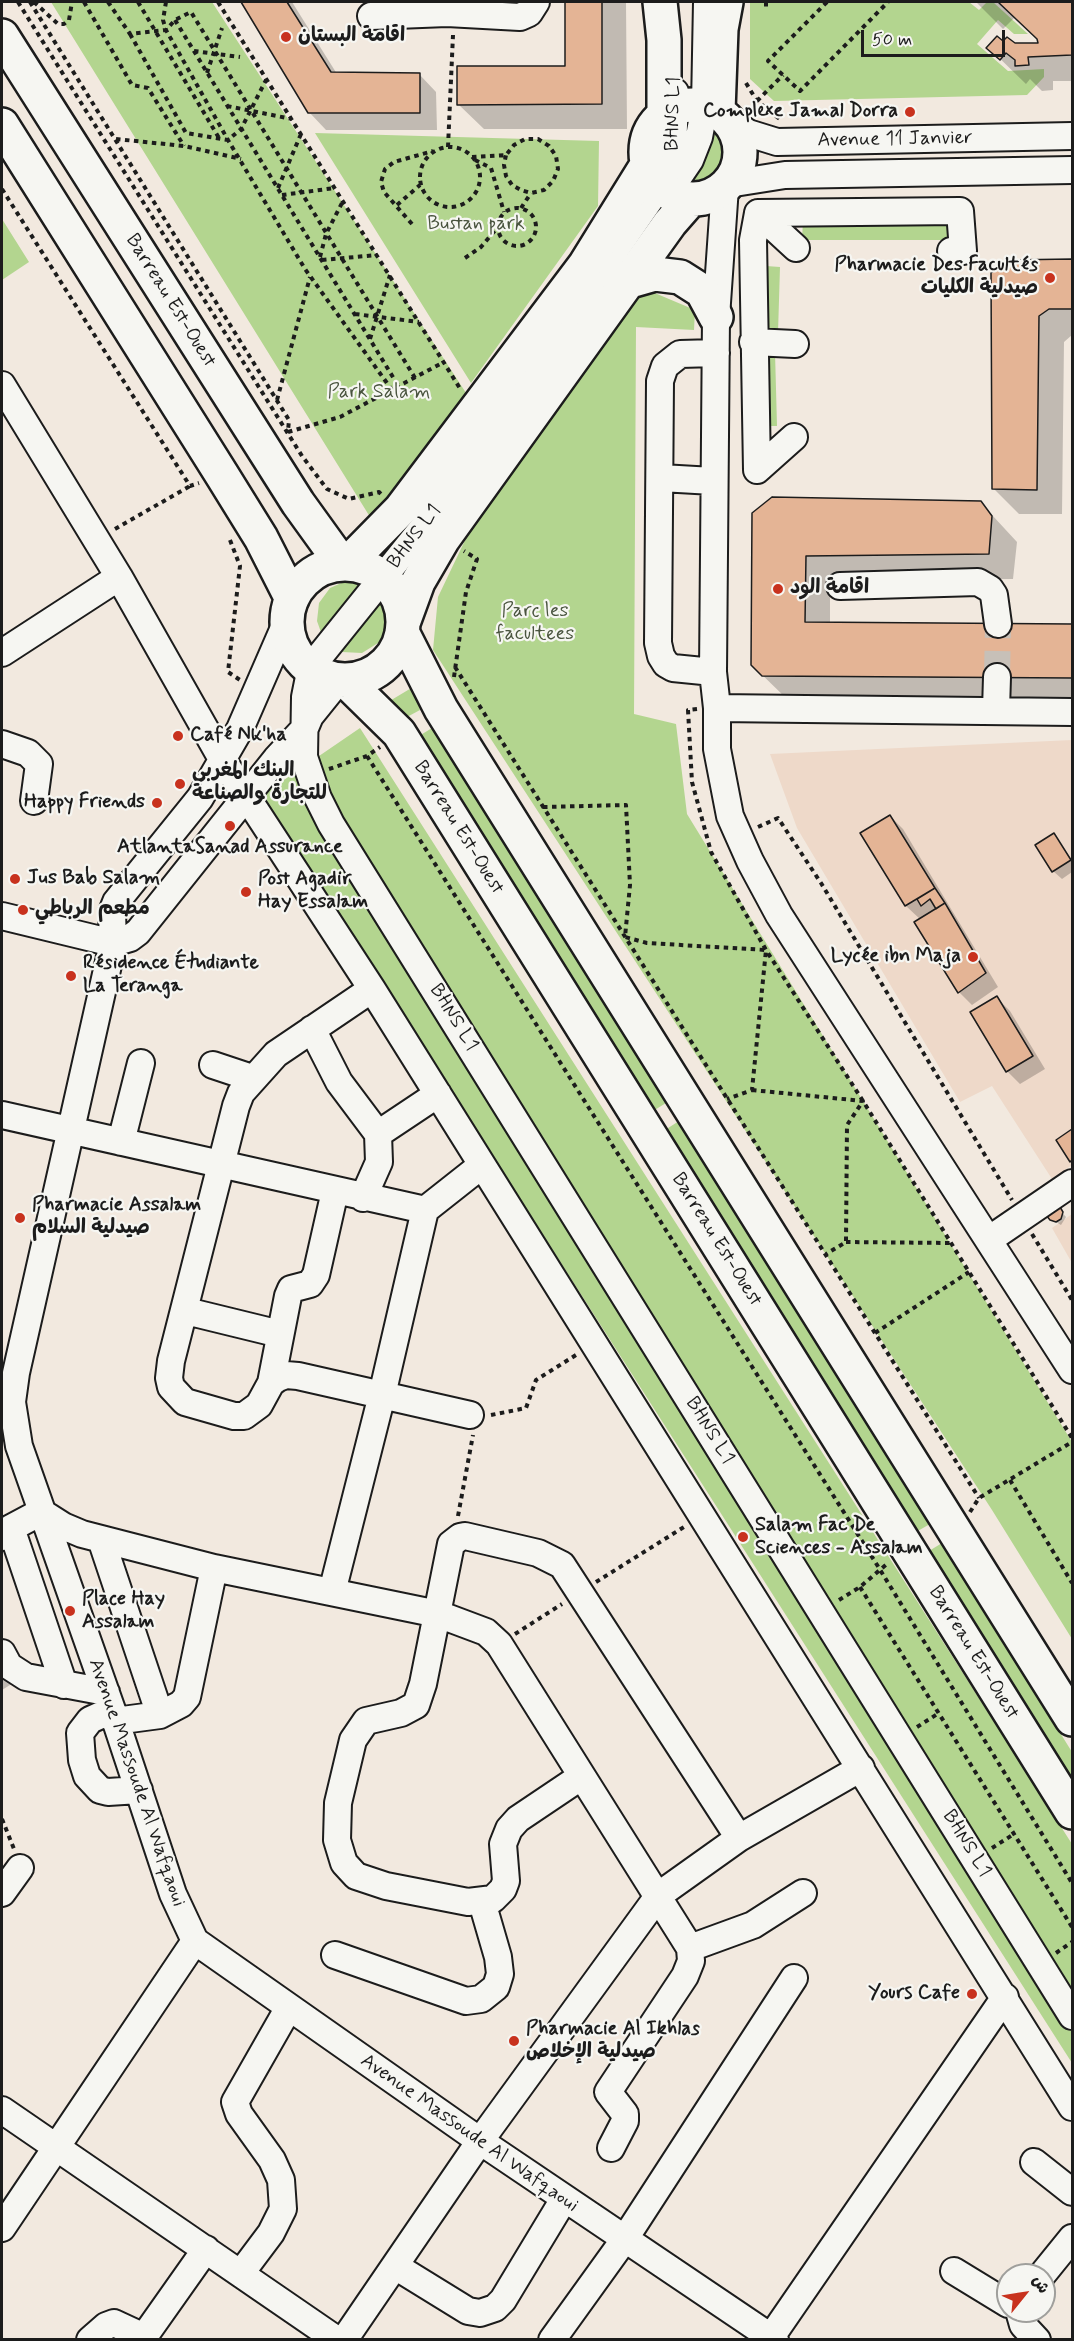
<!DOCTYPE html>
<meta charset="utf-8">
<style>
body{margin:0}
#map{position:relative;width:1074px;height:2341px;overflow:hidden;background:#f2e9df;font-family:Mynerve,"Playpen Sans Arabic",sans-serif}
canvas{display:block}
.frame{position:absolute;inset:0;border:3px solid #1c1c1c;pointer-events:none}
.north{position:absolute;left:996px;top:2263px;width:60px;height:60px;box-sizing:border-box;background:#f6f6f2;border:2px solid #9f9f9c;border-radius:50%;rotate:60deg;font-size:16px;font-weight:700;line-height:24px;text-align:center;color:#1c1c1c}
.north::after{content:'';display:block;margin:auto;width:21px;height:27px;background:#c8321e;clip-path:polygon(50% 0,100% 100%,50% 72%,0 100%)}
.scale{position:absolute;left:861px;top:30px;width:144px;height:27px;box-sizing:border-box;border:3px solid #1c1c1c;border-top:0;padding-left:8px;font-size:18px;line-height:21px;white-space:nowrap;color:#1c1c1c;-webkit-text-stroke:4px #f6f6f2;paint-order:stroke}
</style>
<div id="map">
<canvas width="1074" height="2341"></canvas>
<div class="frame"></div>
<div class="north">ش</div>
<div class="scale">50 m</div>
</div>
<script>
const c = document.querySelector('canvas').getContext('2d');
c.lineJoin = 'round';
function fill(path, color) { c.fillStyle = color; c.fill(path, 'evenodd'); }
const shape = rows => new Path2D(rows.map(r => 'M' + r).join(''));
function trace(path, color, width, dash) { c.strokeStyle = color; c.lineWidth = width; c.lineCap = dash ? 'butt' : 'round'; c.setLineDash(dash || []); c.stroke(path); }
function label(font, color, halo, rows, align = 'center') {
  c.font = font + ' Mynerve,"Playpen Sans Arabic",sans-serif'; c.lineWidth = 4.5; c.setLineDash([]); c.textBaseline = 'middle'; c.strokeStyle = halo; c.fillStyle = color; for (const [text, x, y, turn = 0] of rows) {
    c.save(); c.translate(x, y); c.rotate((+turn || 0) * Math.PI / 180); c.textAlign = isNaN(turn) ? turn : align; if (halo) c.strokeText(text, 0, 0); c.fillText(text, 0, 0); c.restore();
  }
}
const built = shape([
 [1072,740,1072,1165,1052,1179,992,1086,960,1102,797,828,770,754],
 [1072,1214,1072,1263,1052,1228]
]);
const green = shape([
 [51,2,212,2,468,396,375,525],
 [750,2,969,2,979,10,987,2,993,2,1028,34,1014,34,998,20,977,44,1008,71,1044,69,1044,77,1027,95,774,101,750,79],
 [710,119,725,133,729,143,728,164,715,181,706,186,686,187],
 [315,133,599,141,598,206,471,383],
 [2,219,29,262,2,280],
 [803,220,948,222,948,240,802,240],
 [766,266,780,267,778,333,764,333],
 [650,291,695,310,694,330,636,327,634,714,676,724,687,814,1072,1442,1072,1639,992,1510,433,650,438,597,499,469,638,294],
 [763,352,775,352,777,426,765,426],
 [356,580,365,582,323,638,317,621,319,603,330,588,346,581],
 [382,597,388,616,383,636,378,643,362,653,342,652],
 [413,687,420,710,407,717,388,702],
 [360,728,1072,1844,1072,2063,262,795],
 [432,728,666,1103,653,1111,419,736],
 [679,1121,930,1524,916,1532,665,1130],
 [942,1543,1072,1752,1072,1781,929,1551]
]);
const shadow = shape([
 [243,2,292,2,337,74,419,74,436,92,437,130,326,130,309,112],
 [566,2,626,2,627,129,484,129,458,104,566,68],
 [976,2,1072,2,1072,81,1053,81,1053,90,1042,91,1030,79,1026,84,989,48,1003,43,1040,45,1039,40,1015,17,1003,29],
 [1008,261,1072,261,1072,335,1064,342,1062,514,1019,514,994,489],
 [980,502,1017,542,1013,579,830,580,830,623,1072,626,1072,702,789,701,752,665,754,514],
 [890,816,903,829,998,987,972,1005,959,992,921,920,906,906,862,834],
 [1054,835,1072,860,1072,872,1062,879,1053,871],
 [997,998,1010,1011,1045,1069,1020,1084,1007,1071],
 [1059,1209,1066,1217,1061,1225,1051,1219],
 [2,1653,18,1680,2,1690]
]);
const building = shape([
 [241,2,287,2,331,72,420,73,420,113,308,113,241,2],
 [565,2,602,2,602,104,457,105,457,66,565,66,565,2],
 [998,2,1072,2,1072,55,1028,57,1029,65,1015,66,1015,60,1006,53,1000,60,986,48,997,36,1003,41,1007,37,1015,43,1038,43,1037,39,998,2],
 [1072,259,1072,309,1049,309,1039,316,1037,490,992,489,991,273,1008,260,1072,259],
 [772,497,981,501,992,516,989,554,806,556,805,622,1072,624,1072,678,762,676,751,665,752,513,772,497],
 [890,815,935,888,905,906,860,833,890,815],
 [1054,833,1071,860,1052,872,1035,845,1054,833],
 [935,888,945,903,936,909,930,899,921,906,917,899,935,888],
 [945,903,986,973,958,993,914,922,945,903],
 [997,996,1033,1056,1006,1072,970,1012,997,996],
 [1072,1129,1072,1160,1070,1162,1056,1140,1072,1129],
 [1053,1206,1060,1207,1063,1212,1061,1219,1056,1222,1050,1220,1046,1215,1053,1206]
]);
const minorTunnel = shape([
 [997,677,998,624]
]);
const path = shape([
 [18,2,302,456,327,489,349,499,379,492,381,494],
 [30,2,289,420,288,431],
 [34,2,58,24,64,24,69,20,72,2],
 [84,2,132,85,148,88,184,146],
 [108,2,130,34,166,30,175,20,191,12,415,378],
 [138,2,219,138],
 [166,2,163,20,166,30,228,140,305,269,392,390],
 [218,2,461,390],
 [766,2,766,7],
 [827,2,768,61,800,91,888,2],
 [175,20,399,387],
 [130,34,186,133,228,140,241,129,266,80],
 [194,51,240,57],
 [207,73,222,28],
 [746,83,757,101,781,120],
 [757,101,783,75],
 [227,106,292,119],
 [116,139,184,146,241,159],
 [448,147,453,35],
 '420 177a30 30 0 1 1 60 0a30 30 0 1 1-60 0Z',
 [472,157,506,155,514,145,525,139,538,139,549,146,556,156,558,169,553,181,544,190,531,193,521,190,512,185,506,176,504,165,506,155],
 [475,160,491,168,504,212],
 [278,188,301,134],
 [2,189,190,486,199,483],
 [282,195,335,188],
 [397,205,420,185],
 '498 227a19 19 0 1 1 38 0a19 19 0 1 1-38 0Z',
 [521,208,531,193],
 [412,224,384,192,381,182,385,169,394,162,433,151],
 [320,257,326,234,343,201],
 [465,258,481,247,497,228],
 [322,260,377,255],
 [355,314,419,322],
 [370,339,390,275],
 [277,400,310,277],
 [288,432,340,417,444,362],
 [115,529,190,486],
 [230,540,240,566,228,672,240,680],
 [455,667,979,1498],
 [454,677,466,592,477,559,464,551],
 [697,709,688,710,692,782,711,852,766,950,863,1101,1072,1438],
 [367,756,879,1568,1072,1883],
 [329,769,367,756,380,747],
 [543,807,626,805,630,885,625,937,647,943,766,950,752,1090,727,1099],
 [758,827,778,818,821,883,1012,1200],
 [752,1090,863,1101,847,1125,846,1242,826,1254],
 [1032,1234,1072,1300],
 [846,1242,952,1243],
 [875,1333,969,1272],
 [491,1415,526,1408,536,1380,576,1355],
 [1010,1480,1072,1583],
 [970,1512,979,1498,1072,1442],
 [458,1516,473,1435],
 [596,1582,684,1527],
 [860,1587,1072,1927],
 [839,1600,860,1587,888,1563],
 [515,1634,562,1604],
 [917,1727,939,1713],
 [2,1819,14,1849],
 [992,1848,1014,1834],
 [1056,1953,1072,1942]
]);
const minor = shape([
 [443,2,447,13,520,17,529,13,536,2],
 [371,16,447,13],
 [675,92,673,158,669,172,426,524,311,667,305,697,304,757,318,798,331,824,1072,2016],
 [724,116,748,133,777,142,1072,136],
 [728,184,785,175,1072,170],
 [673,185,690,160,699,137,705,106,707,2],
 [725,187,716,317,713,672,717,708,717,749,730,816,750,861,779,915,1072,1370],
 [758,213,960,211,963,251,951,251],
 [758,213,796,248],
 [753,342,795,344],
 [2,385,119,577,222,759,372,989,1072,2107],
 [757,470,753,240,758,213],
 [757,470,794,437],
 [661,478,713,481],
 [840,586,978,582,990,589,994,595,998,624],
 [287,621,240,729,200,798,116,902,112,912,113,943,16,1373,12,1402,19,1446,112,1710,173,1894,195,1941,480,2141,775,2340],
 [2,653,119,577],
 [713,672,673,668,666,664,661,656,658,643,660,381,665,366,680,354,716,353],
 [717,708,1072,712],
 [996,710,997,677],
 [2,744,28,753,39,764,34,801],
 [2,916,113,943,130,938,138,932,276,759,305,728,310,716,339,680],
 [372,989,276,1054,241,1093,236,1106,171,1361,169,1378,171,1387,185,1402,234,1416,244,1416,259,1405,271,1383,278,1378,286,1375,298,1376,470,1415],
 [312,1029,339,1082,378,1134,379,1162,363,1198],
 [213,1065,252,1078],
 [2,1115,425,1210],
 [378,1134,438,1094],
 [121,1142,141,1063],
 [990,1239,1072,1183],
 [186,1311,280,1334],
 [271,1383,288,1296,291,1289,310,1284,316,1275,335,1191],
 [11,1528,64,1685],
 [2,1537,11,1528,41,1512,63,1526,82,1534,214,1568,438,1614,486,1632,499,1644,690,1948,691,1961,685,1976,608,2092,625,2114,625,2121,611,2148],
 [101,1539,160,1715],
 [332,1592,382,1395,425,1210,482,1165],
 [2,1653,9,1666,26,1677,106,1692],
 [112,1710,90,1720,80,1733,82,1760,87,1776,100,1790,108,1792,139,1790],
 [115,1721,160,1715,181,1704,187,1697,214,1568],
 [582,1776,518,1819,509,1829,503,1844,506,1881,503,1889,493,1899,468,1902,386,1886,356,1876,344,1863,337,1840,338,1803,353,1740,366,1721,401,1713,416,1705,423,1684,451,1544,460,1537,465,1536,538,1553,562,1565,739,1838],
 [2,1893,20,1868],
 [690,1948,753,1925,803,1893],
 [335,1955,466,2001,481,1999,496,1987,500,1974,498,1957,482,1902],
 [2,2110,337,2340],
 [1034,2162,1072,2192],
 [2,2228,195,1941],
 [395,2266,468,2311,480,2313,495,2308,503,2300,564,2199],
 [954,2271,1008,2304],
 [241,2273,271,2233,283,2209,281,2180,272,2160,239,2114,235,2102,288,2009],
 [1042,2275,1072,2238],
 [1019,2311,1023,2325,1037,2340],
 [90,2340,106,2326,114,2323,142,2336,146,2334,206,2249],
 [344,2340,480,2141,659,1895,739,1838,861,1768],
 [552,2340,624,2240,794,1978],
 [769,2340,1005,1997]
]);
const major = shape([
 [660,2,664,40,664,114],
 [2,36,298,503,342,564],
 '646 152a47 47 0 1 1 94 0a47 47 0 1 1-94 0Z',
 [718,111,721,29,726,2],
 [2,125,222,475,261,538,292,599],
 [627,282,655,274,680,277,702,291,716,317],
 [347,564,401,509,585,265,647,165],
 '287 622a58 58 0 1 1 116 0a58 58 0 1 1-116 0Z',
 [403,623,418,582,443,539,670,223,691,199],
 [402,632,441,709,1072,1719],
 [345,680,399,733,1072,1812]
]);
const markers = [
 [286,37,6,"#c8321e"],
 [910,112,6,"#c8321e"],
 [1050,278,6,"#c8321e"],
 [778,589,6,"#c8321e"],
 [178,736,6,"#c8321e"],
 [180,784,6,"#c8321e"],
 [157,803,6,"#c8321e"],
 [230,826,6,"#c8321e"],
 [15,879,6,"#c8321e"],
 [246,892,6,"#c8321e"],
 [23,910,6,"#c8321e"],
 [973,957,6,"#c8321e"],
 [71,976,6,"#c8321e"],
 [20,1218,6,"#c8321e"],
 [743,1537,6,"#c8321e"],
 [70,1611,6,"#c8321e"],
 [972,1994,6,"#c8321e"],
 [514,2041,6,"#c8321e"]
];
const poiNames = [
 ["اقامة البستان",298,37],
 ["Complexe Jamal Dorra",898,112,"right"],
 ["Pharmacie Des Facultés",1038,266,"right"],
 ["صيدلية الكليات",1038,289,"right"],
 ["اقامة الود",790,589],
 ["Café Nk'ha",190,736],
 ["البنك المغربي",192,772],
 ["للتجارة والصناعة",192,795],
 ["Happy Friends",145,803,"right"],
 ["AtlantaSanad Assurance",230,848,"center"],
 ["Jus Bab Salam",27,879],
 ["Post Agadir",258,880],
 ["Hay Essalam",258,903],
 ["مطعم الرباطي",35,910],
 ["Lycée ibn Maja",961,957,"right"],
 ["Résidence Étudiante",83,964],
 ["La Teranga",83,987],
 ["Pharmacie Assalam",32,1206],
 ["صيدلية السلام",32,1229],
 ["Salam Fac De",755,1526],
 ["Sciences - Assalam",755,1549],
 ["Place Hay",82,1600],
 ["Assalam",82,1623],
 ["Yours Cafe",960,1994,"right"],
 ["Pharmacie Al Ikhlas",526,2030],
 ["صيدلية الإخلاص",526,2053]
];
const streetNames = [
 ["BHNS L1",674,114,-89],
 ["Avenue 11 Janvier",895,140,-1],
 ["Barreau Est-Ouest",170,301,58],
 ["BHNS L1",415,537,-53],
 ["Barreau Est-Ouest",458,828,58],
 ["BHNS L1",453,1018,58],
 ["Barreau Est-Ouest",716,1240,58],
 ["BHNS L1",709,1431,58],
 ["Barreau Est-Ouest",973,1653,58],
 ["Avenue Massoude Al Wafqaoui",136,1783,71],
 ["BHNS L1",966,1844,58],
 ["Avenue Massoude Al Wafqaoui",469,2134,35]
];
const parkNames = [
 ["Bustan park",476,225],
 ["Park Salam",379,393],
 ["Parc les",535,612],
 ["facultees",535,635]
];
fill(built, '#eed9c9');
fill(green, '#b3d58f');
fill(shadow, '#0003');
fill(building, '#e4b495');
trace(building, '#1c1c1c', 1.5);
trace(minorTunnel, '#c7c0b8', 26, [26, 13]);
trace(minor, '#1c1c1c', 30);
trace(major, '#1c1c1c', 38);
trace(path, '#1c1c1c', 4, [4.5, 4.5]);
trace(minor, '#f6f6f2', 26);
trace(major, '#f6f6f2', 33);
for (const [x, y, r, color] of markers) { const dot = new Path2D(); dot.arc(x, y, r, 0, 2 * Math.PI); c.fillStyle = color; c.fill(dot); trace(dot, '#f6f6f2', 2); }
label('bold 20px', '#1c1c1c', '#f6f6f2', poiNames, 'left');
label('20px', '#1c1c1c', '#f6f6f2', streetNames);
label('20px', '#49543e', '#f6f6f2', parkNames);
</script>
